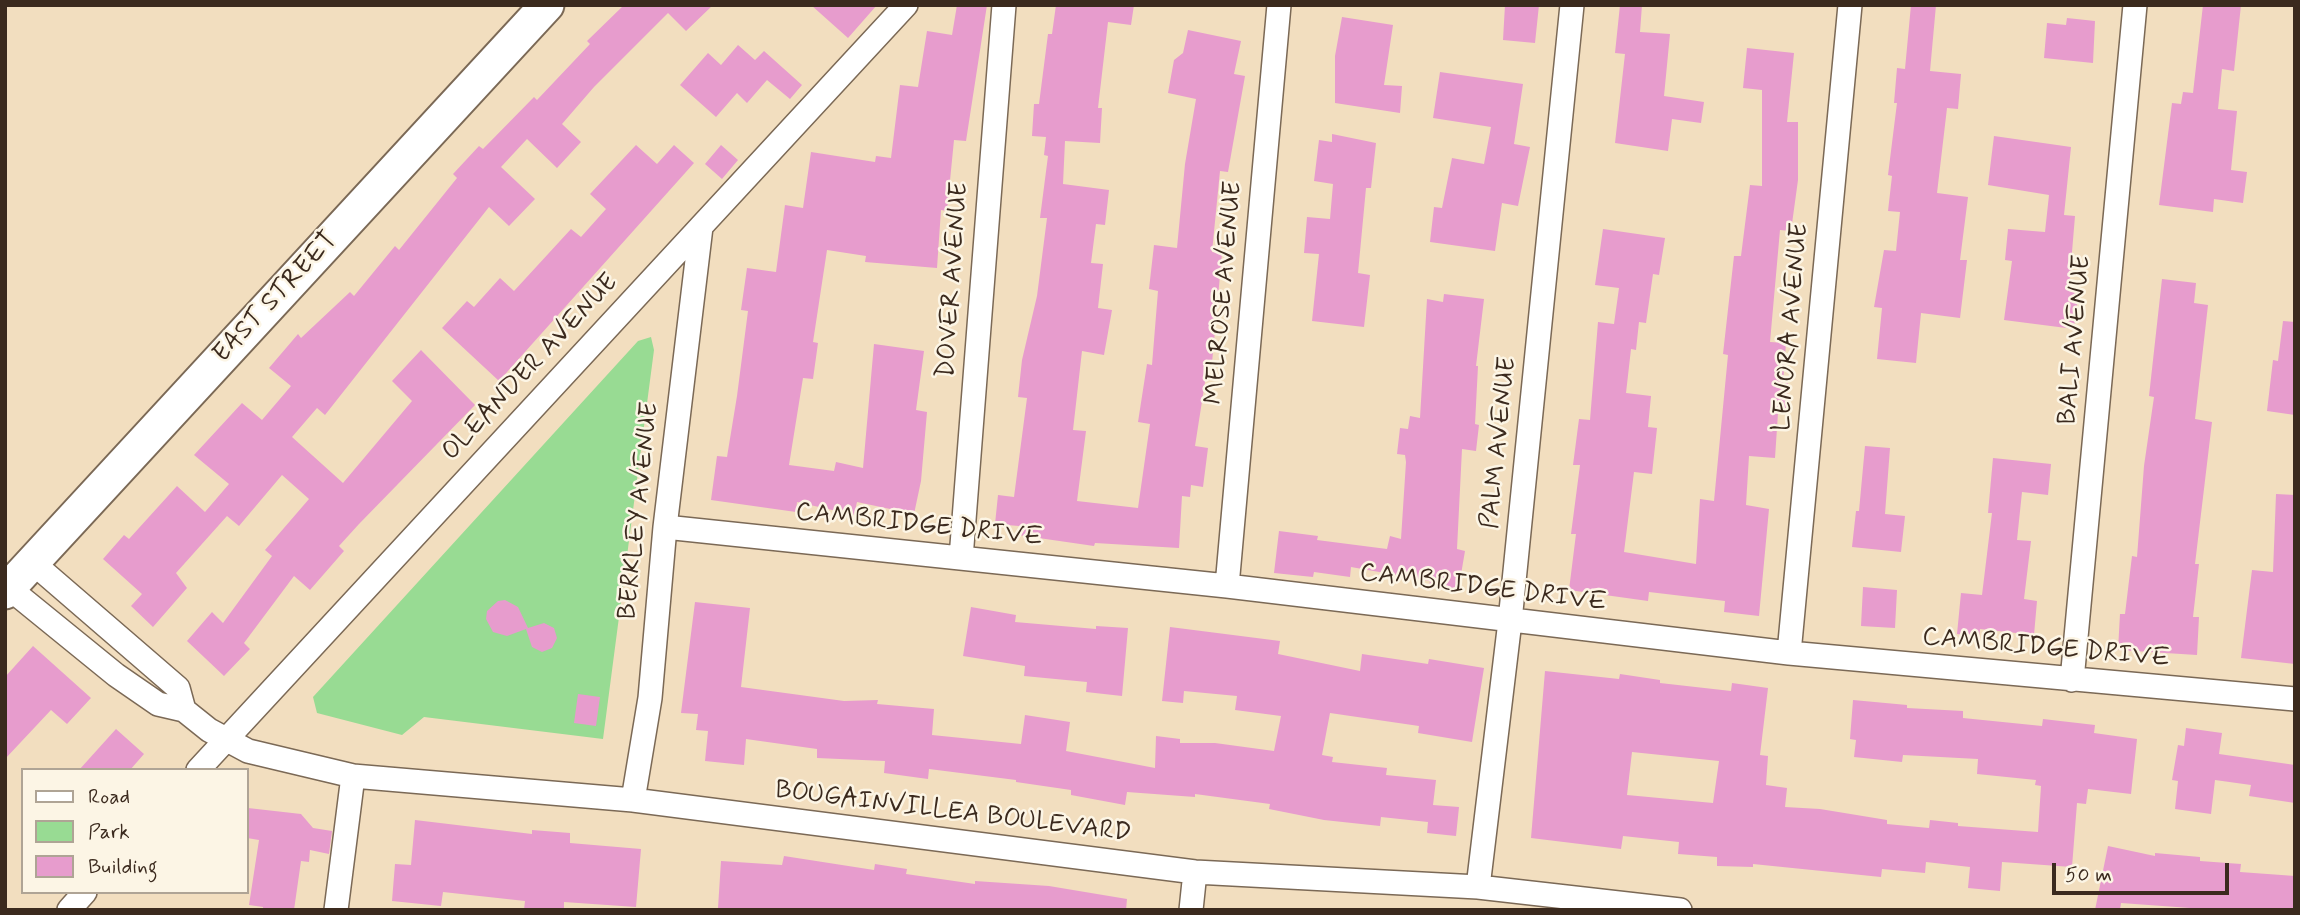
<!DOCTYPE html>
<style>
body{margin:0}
#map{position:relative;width:2300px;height:915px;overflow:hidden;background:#f2debf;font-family:Mynerve,sans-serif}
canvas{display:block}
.frame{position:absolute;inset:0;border:7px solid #3b2a1e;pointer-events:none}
.legend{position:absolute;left:21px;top:768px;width:228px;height:126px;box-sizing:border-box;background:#fcf5e5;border:2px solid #afa495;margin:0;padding:9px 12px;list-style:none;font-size:21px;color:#3b2a1e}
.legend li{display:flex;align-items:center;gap:14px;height:35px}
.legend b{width:35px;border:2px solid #afa495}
.scale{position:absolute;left:2052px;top:863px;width:177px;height:32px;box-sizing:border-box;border:4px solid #3b2a1e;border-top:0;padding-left:9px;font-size:21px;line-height:24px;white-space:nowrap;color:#3b2a1e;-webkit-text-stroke:5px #fcf5e5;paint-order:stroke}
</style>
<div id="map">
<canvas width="2300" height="915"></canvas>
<div class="frame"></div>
<ul class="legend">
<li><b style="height:9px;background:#fff"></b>Road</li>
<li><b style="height:19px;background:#98db93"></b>Park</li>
<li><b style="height:19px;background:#e79ccd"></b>Building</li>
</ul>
<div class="scale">50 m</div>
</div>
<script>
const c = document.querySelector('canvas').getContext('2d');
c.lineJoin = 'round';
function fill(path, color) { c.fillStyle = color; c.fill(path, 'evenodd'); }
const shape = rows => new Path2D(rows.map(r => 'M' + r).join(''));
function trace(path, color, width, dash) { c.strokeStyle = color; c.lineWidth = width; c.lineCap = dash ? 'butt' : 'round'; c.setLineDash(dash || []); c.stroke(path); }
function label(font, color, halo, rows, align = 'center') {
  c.font = font + ' Mynerve,sans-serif'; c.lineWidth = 5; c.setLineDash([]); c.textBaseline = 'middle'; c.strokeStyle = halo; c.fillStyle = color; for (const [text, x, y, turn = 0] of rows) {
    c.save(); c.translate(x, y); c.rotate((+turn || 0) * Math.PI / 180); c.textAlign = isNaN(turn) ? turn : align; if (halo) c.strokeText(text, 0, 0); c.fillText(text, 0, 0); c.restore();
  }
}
const green = shape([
 [651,337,654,350,603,739,424,717,402,735,317,713,313,697,638,341]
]);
const building = shape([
 [624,5,713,5,686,31,668,13,594,87,562,124,581,142,557,168,527,139,501,167,535,199,509,226,489,207,325,415,317,408,292,437,343,483,412,401,392,381,421,350,475,405,359,524,339,546,344,551,310,590,294,576,244,643,250,649,224,676,187,641,212,612,223,623,272,556,265,550,309,499,282,475,239,526,227,516,176,573,187,588,153,627,131,606,142,594,103,559,124,535,129,539,177,486,205,512,229,484,194,455,242,403,262,420,291,386,269,368,298,334,301,338,350,292,354,296,395,246,399,250,457,178,453,174,479,146,483,149,534,97,537,100,590,44,587,41],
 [811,5,877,5,848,38],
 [957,5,987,5,966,141,954,140,947,211,941,210,937,268,865,262,866,256,827,250,813,342,818,343,813,379,803,378,789,465,834,471,836,462,863,468,874,344,924,351,916,410,927,412,921,481,914,514,857,502,854,515,797,502,796,512,711,500,717,456,727,457,737,396,748,311,741,310,747,268,776,272,785,205,803,208,811,152,875,162,876,156,891,158,900,85,918,87,927,31,952,35],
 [1056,5,1134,5,1131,25,1108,22,1098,108,1102,108,1100,143,1065,141,1063,184,1109,190,1105,225,1096,224,1091,263,1103,264,1098,308,1112,310,1104,355,1082,351,1073,430,1086,431,1077,501,1138,508,1150,424,1138,422,1147,364,1152,365,1158,291,1149,289,1154,245,1177,248,1185,164,1196,99,1168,93,1174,60,1183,53,1188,30,1241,41,1234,74,1245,76,1228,172,1220,171,1212,252,1222,253,1212,363,1208,363,1195,446,1208,448,1203,487,1191,485,1190,497,1182,496,1179,548,1095,543,1094,546,1018,535,1019,526,995,524,998,495,1014,497,1027,398,1018,397,1022,360,1037,296,1047,218,1040,218,1048,156,1044,155,1046,137,1032,136,1034,104,1039,104,1048,34,1052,34],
 [1505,5,1539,5,1535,43,1503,40],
 [1620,5,1642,5,1640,32,1670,34,1664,96,1704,102,1701,123,1672,119,1668,151,1615,143,1625,54,1615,53],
 [1911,5,1936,5,1930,71,1961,74,1958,109,1947,108,1937,193,1968,197,1960,260,1967,260,1960,318,1921,313,1916,363,1877,359,1882,308,1874,307,1884,250,1896,251,1900,212,1888,211,1892,176,1888,175,1897,103,1894,103,1897,68,1905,69],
 [2203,5,2241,5,2234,71,2222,69,2218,109,2237,111,2231,170,2247,172,2243,203,2214,199,2213,212,2159,205,2172,103,2181,104,2183,92,2193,93],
 [1342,17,1393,25,1384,85,1402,86,1400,113,1335,103,1335,56],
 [2067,18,2095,21,2093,63,2044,58,2047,23,2066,25],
 [738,45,755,60,764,51,802,85,790,99,767,80,747,103,737,93,716,117,680,85,708,53,721,65],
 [1747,48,1794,53,1787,122,1798,122,1798,180,1791,231,1780,230,1770,342,1786,343,1783,383,1788,383,1786,413,1778,413,1775,458,1749,456,1746,505,1769,509,1759,616,1724,612,1725,601,1649,592,1648,601,1569,590,1576,534,1571,534,1580,465,1573,465,1579,419,1590,420,1598,322,1614,324,1619,288,1595,285,1603,229,1665,238,1659,275,1653,274,1646,323,1639,322,1636,350,1631,349,1626,393,1651,396,1648,427,1657,428,1652,474,1634,472,1624,552,1696,564,1700,499,1714,501,1728,355,1723,354,1734,256,1741,256,1750,185,1762,186,1762,90,1743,88],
 [1440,72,1523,84,1514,144,1530,147,1518,206,1502,203,1495,251,1430,242,1434,207,1442,208,1452,158,1484,164,1491,127,1433,118],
 [1332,134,1376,143,1371,188,1366,188,1358,273,1370,275,1364,327,1312,321,1319,254,1304,253,1307,217,1330,219,1333,184,1314,181,1319,140,1332,142],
 [1994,136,2071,147,2064,215,2075,216,2069,288,2079,290,2074,329,2004,320,2012,261,2005,260,2008,229,2045,232,2049,195,1988,185],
 [636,145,657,164,674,145,694,163,499,381,442,328,467,301,474,307,500,278,514,291,571,229,581,237,606,209,590,194],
 [721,145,738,160,722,179,705,164],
 [2162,279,2196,283,2194,303,2208,305,2195,419,2212,422,2195,564,2199,564,2193,617,2199,617,2197,655,2118,650,2120,614,2125,614,2132,556,2137,557,2144,466,2154,397,2149,396],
 [1444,294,1484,299,1476,366,1478,366,1475,424,1479,425,1476,451,1462,449,1457,549,1465,551,1458,592,1429,586,1430,581,1351,567,1350,577,1314,572,1313,577,1274,573,1279,531,1318,536,1317,540,1387,549,1390,536,1401,539,1406,462,1405,455,1397,454,1400,428,1408,429,1410,416,1420,418,1427,299,1443,302],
 [2283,321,2295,322,2295,415,2267,411,2273,360,2278,361],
 [1865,446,1890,448,1885,514,1905,516,1901,552,1852,547,1856,511,1859,511],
 [1993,458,2051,464,2048,495,2022,492,2017,540,2031,541,2024,599,2037,601,2034,635,1980,629,1979,637,1957,634,1961,593,1982,595,1992,513,1988,513],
 [2276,494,2295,495,2295,664,2241,658,2252,570,2273,572],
 [1863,587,1897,590,1895,628,1861,626],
 [505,600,518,607,528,628,544,623,554,628,557,638,552,648,542,652,532,647,526,629,507,636,493,632,486,619,487,611,498,601],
 [695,602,750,608,741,687,844,701,878,700,877,704,934,709,932,735,1021,744,1025,715,1070,722,1066,751,1155,768,1156,736,1180,739,1180,743,1215,743,1274,751,1281,716,1235,710,1237,696,1184,691,1183,703,1162,701,1170,627,1280,641,1278,654,1360,671,1362,654,1428,664,1429,659,1484,668,1472,742,1418,733,1419,726,1330,713,1322,755,1333,757,1332,762,1387,768,1386,775,1436,780,1433,805,1459,807,1456,836,1427,833,1428,822,1381,817,1380,826,1324,820,1269,809,1270,804,1195,794,1195,797,1127,792,1125,805,1071,795,1071,790,1016,782,1016,780,929,769,928,779,884,773,885,761,817,758,817,749,746,739,744,765,705,761,708,731,696,730,698,714,681,713],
 [971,607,1016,615,1015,622,1096,629,1096,626,1128,628,1122,696,1086,692,1087,682,1024,676,1025,666,963,656],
 [33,646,91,698,67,724,51,710,5,759,5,677],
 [1545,671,1619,679,1620,674,1660,680,1660,683,1731,691,1732,683,1768,688,1760,755,1768,756,1766,785,1787,788,1785,807,1820,809,1887,820,1887,824,1929,828,1930,820,1958,823,1958,826,2038,832,2041,786,2035,785,2036,780,1977,774,1978,759,1903,755,1902,762,1854,757,1856,740,1850,739,1853,700,1907,705,1907,708,1963,711,1963,718,2042,726,2043,719,2095,725,2094,733,2137,739,2131,794,2088,789,2086,804,2077,803,2072,867,2002,862,2000,891,1968,888,1970,867,1926,862,1925,873,1882,869,1881,877,1753,864,1753,867,1717,866,1717,857,1678,854,1679,842,1623,836,1621,849,1531,838],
 [1632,752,1719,761,1713,803,1627,795],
 [578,694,600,697,596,726,574,723],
 [2186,728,2222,733,2219,754,2295,765,2295,803,2249,796,2251,785,2215,780,2211,814,2175,809,2178,781,2172,780,2178,745,2184,746],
 [116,729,144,754,130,770,79,770],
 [248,808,301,814,313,828,332,831,329,854,310,850,309,862,301,861,294,910,263,910,263,907,249,905,259,840,247,838],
 [415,820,532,834,532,830,570,833,570,843,641,849,636,907,564,902,564,910,524,910,525,901,443,892,441,906,392,901,395,864,411,865],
 [2108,846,2155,856,2155,853,2200,857,2200,861,2241,864,2240,872,2295,876,2295,910,2218,910,2121,903,2120,910,2095,910],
 [784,856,874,870,875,864,907,869,906,874,975,884,975,881,1049,886,1127,899,1126,910,718,908,721,861,782,865]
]);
const street = shape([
 [665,527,1227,586,1789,653,2295,699],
 [961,558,1004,5],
 [32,562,178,688,184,710],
 [1227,586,1279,5],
 [9,588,116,675,158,704,184,710,209,730,248,751,353,776,633,800,1195,872,1478,887,1680,910],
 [1789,653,1850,5],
 [2072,680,2135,5],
 [198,770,906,5],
 [633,800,650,698,665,527,701,227],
 [1478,887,1510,621,1572,5],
 [69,910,85,892],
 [336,910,353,776],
 [1191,910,1195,872]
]);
const secondary = shape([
 [5,592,547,5]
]);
const streetNames = [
 ["DOVER AVENUE",954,280,-86],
 ["MELROSE AVENUE",1225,293,-85],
 ["EAST STREET",276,298,-47],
 ["LENORA AVENUE",1792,327,-85],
 ["BALI AVENUE",2076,340,-85],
 ["OLEANDER AVENUE",531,368,-47],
 ["PALM AVENUE",1500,443,-84],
 ["BERKLEY AVENUE",640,511,-84],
 ["CAMBRIDGE DRIVE",919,526,6],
 ["CAMBRIDGE DRIVE",1483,589,7],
 ["CAMBRIDGE DRIVE",2046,649,5],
 ["BOUGAINVILLEA BOULEVARD",953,813,7]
];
fill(green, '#98db93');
fill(building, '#e79ccd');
trace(street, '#7b6956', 26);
trace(secondary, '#7b6956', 37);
trace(street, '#fff', 23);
trace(secondary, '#fff', 33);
label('26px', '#3b2a1e', '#fcf5e5', streetNames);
</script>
